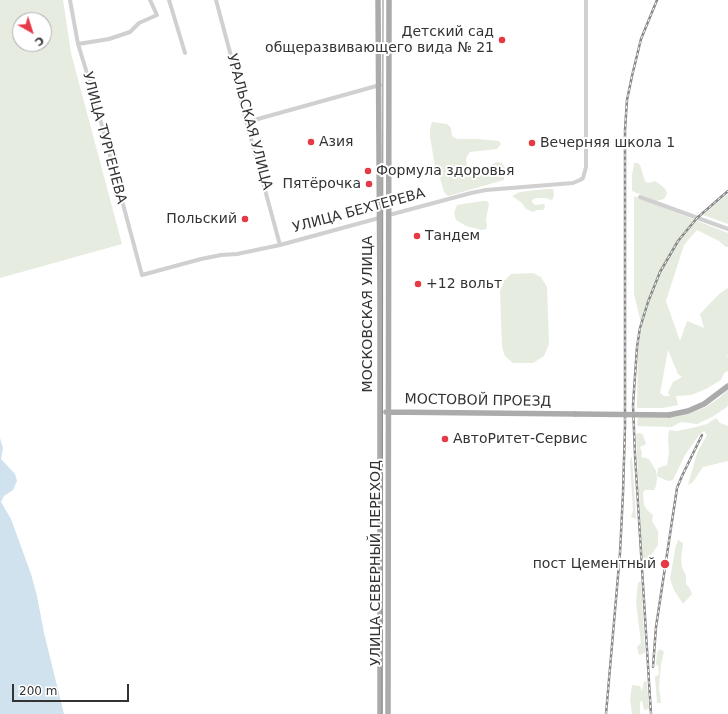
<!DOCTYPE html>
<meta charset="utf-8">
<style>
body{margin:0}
#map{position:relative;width:728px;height:714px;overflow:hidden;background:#fff;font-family:"DejaVu Sans",sans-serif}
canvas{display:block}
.north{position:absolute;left:12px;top:12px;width:40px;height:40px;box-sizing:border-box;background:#fff;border:1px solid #adadad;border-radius:50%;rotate:141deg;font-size:11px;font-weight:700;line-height:16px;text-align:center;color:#333}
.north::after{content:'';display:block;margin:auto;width:14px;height:18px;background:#e63946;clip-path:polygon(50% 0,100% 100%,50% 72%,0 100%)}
.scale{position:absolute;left:12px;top:684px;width:117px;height:18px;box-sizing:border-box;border:2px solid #333;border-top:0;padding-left:5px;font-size:12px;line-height:14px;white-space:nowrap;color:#333;-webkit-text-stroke:3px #fff;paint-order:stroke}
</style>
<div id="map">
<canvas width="728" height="714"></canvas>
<div class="north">С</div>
<div class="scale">200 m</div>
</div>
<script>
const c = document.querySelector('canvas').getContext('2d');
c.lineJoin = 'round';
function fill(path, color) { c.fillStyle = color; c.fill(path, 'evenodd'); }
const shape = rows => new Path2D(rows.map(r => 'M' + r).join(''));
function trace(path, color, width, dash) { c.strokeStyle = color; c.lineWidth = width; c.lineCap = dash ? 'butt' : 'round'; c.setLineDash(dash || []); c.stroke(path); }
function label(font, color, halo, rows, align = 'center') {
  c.font = font + ' "DejaVu Sans",sans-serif'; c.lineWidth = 4; c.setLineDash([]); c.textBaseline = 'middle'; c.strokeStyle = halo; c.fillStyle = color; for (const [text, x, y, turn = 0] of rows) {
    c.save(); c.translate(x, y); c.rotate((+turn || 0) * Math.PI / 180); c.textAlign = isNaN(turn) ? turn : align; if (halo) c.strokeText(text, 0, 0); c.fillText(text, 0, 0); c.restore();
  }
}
const green = shape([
 [0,0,63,0,71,53,122,244,0,278],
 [20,20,44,20,44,44,20,44],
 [432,122,447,124,451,128,452,136,457,139,478,139,499,141,501,144,497,149,470,152,467,156,466,160,469,172,472,172,479,171,497,162,502,163,505,168,504,180,448,196,444,192,440,178,436,173,430,136,430,129],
 [634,163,638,163,640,165,645,181,648,183,655,181,662,186,666,190,667,194,664,199,656,201,632,191,632,175],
 [546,189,553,189,554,194,553,199,551,200,546,198,536,198,532,200,532,202,535,205,544,204,545,207,543,210,537,210,533,212,526,209,522,203,512,196,520,192],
 [728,194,728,224,703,215,724,197],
 [634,196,728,233,728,247,726,247,719,241,697,230,684,245,666,301,680,341,687,321,704,328,700,314,719,294,728,288,728,355,725,355,728,356,728,371,724,373,721,380,706,389,691,395,676,396,678,405,663,408,637,408,638,349,642,327,634,294],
 [668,350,678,374,682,377,673,382,668,392,670,396,664,396,660,393],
 [482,201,487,201,489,204,486,219,487,226,486,229,482,230,466,226,456,220,454,213,457,205],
 [533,273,541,277,547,287,549,344,544,356,533,363,513,363,505,356,502,347,500,291,504,281,511,274],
 [728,390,728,405,727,407,712,417,697,424,681,422,672,427,637,426,638,417,687,414,706,407,719,398],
 [716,418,720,423,728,426,728,461,703,467,693,482,688,485,697,453,707,435,704,431,699,435,685,455,673,480,668,481,657,476,658,468,667,465,669,452,668,438,669,430,677,431,696,427,707,424],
 [640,433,643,435,646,444,640,447,642,453,641,457,649,459,656,471,657,478,656,486,654,490,645,490,643,493,644,505,647,510,653,515,652,521,658,531,658,545,651,555,651,561,646,569,643,569,636,434],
 [632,456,636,519,631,517,633,510,630,462],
 [678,540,683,543,681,559,682,567,686,576,686,584,690,589,692,594,683,604,674,590,670,579,675,549],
 [641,581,645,653,639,655,637,647,641,643,636,602,638,583],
 [660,649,664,652,661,664,659,687,661,703,657,703,655,677,659,674,658,666,656,664,657,652],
 [644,681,647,682,649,709,644,710,642,699,642,701,640,702,640,714,632,714,630,699,632,685,640,686,642,691]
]);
const water = shape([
 [0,438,3,448,1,459,15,474,17,481,13,490,4,496,1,502,11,519,31,574,37,596,44,633,64,714,0,714]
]);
const minor = shape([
 [70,0,78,44,94,96,142,275,201,259,221,255,237,254,280,245,379,218],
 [169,0,185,53],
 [216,0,235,71,244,113,280,245],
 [78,44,109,39,130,32,139,23,157,15,150,0],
 [247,122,380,85],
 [640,197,728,229],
 [389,215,471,193,486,190,573,183,580,180,583,178,586,167,586,0]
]);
const major = shape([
 [378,0,380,304,380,714],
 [386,412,575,414],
 [669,415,688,411,704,404,728,386],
 [388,714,389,0]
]);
const tram = shape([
 [382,714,383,0]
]);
const rail = shape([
 [653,667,656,627,677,488,682,476,702,435],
 [606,714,620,553,623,493,625,427,625,130,627,100,632,76,641,39,657,0],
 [651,714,635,455,633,405,637,347,640,328,648,302,660,272,678,241,697,218,728,191]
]);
const majorBridge = shape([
 [575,414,669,415]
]);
const markers = [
 [502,40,4,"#e63946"],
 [311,142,4,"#e63946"],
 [532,143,4,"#e63946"],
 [368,171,4,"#e63946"],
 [369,184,4,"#e63946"],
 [245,219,4,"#e63946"],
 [417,236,4,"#e63946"],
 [418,284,4,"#e63946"],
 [445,439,4,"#e63946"],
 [665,564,5,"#e63946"]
];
const poiNames = [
 ["Детский сад",494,32,"right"],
 ["общеразвивающего вида № 21",494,48,"right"],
 ["Азия",319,142],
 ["Вечерняя школа 1",540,143],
 ["Формула здоровья",376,171],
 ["Пятёрочка",361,184,"right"],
 ["Польский",237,219,"right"],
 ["Тандем",425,236],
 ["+12 вольт",426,284],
 ["АвтоРитет-Сервис",453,439],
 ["пост Цементный",656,564,"right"]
];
const streetNames = [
 ["УРАЛЬСКАЯ УЛИЦА",249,122,75],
 ["УЛИЦА ТУРГЕНЕВА",104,138,75],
 ["УЛИЦА БЕХТЕРЕВА",359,211,-15],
 ["МОСКОВСКАЯ УЛИЦА",368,314,-90],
 ["МОСТОВОЙ ПРОЕЗД",478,401,1],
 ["УЛИЦА СЕВЕРНЫЙ ПЕРЕХОД",376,563,-90]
];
fill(green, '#e6ecdf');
fill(water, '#cfe2ee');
trace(minor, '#d0d0d0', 4);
trace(major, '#ababab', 5.5);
trace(tram, '#888', 1);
trace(rail, '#888', 2.5);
trace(rail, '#fff', 1, [3]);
trace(majorBridge, '#ababab', 5.5);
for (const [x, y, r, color] of markers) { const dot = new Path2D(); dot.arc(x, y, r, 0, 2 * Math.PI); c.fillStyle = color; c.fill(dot); trace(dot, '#fff', 1.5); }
label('14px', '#333', '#fff', poiNames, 'left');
label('14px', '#333', '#fff', streetNames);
</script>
